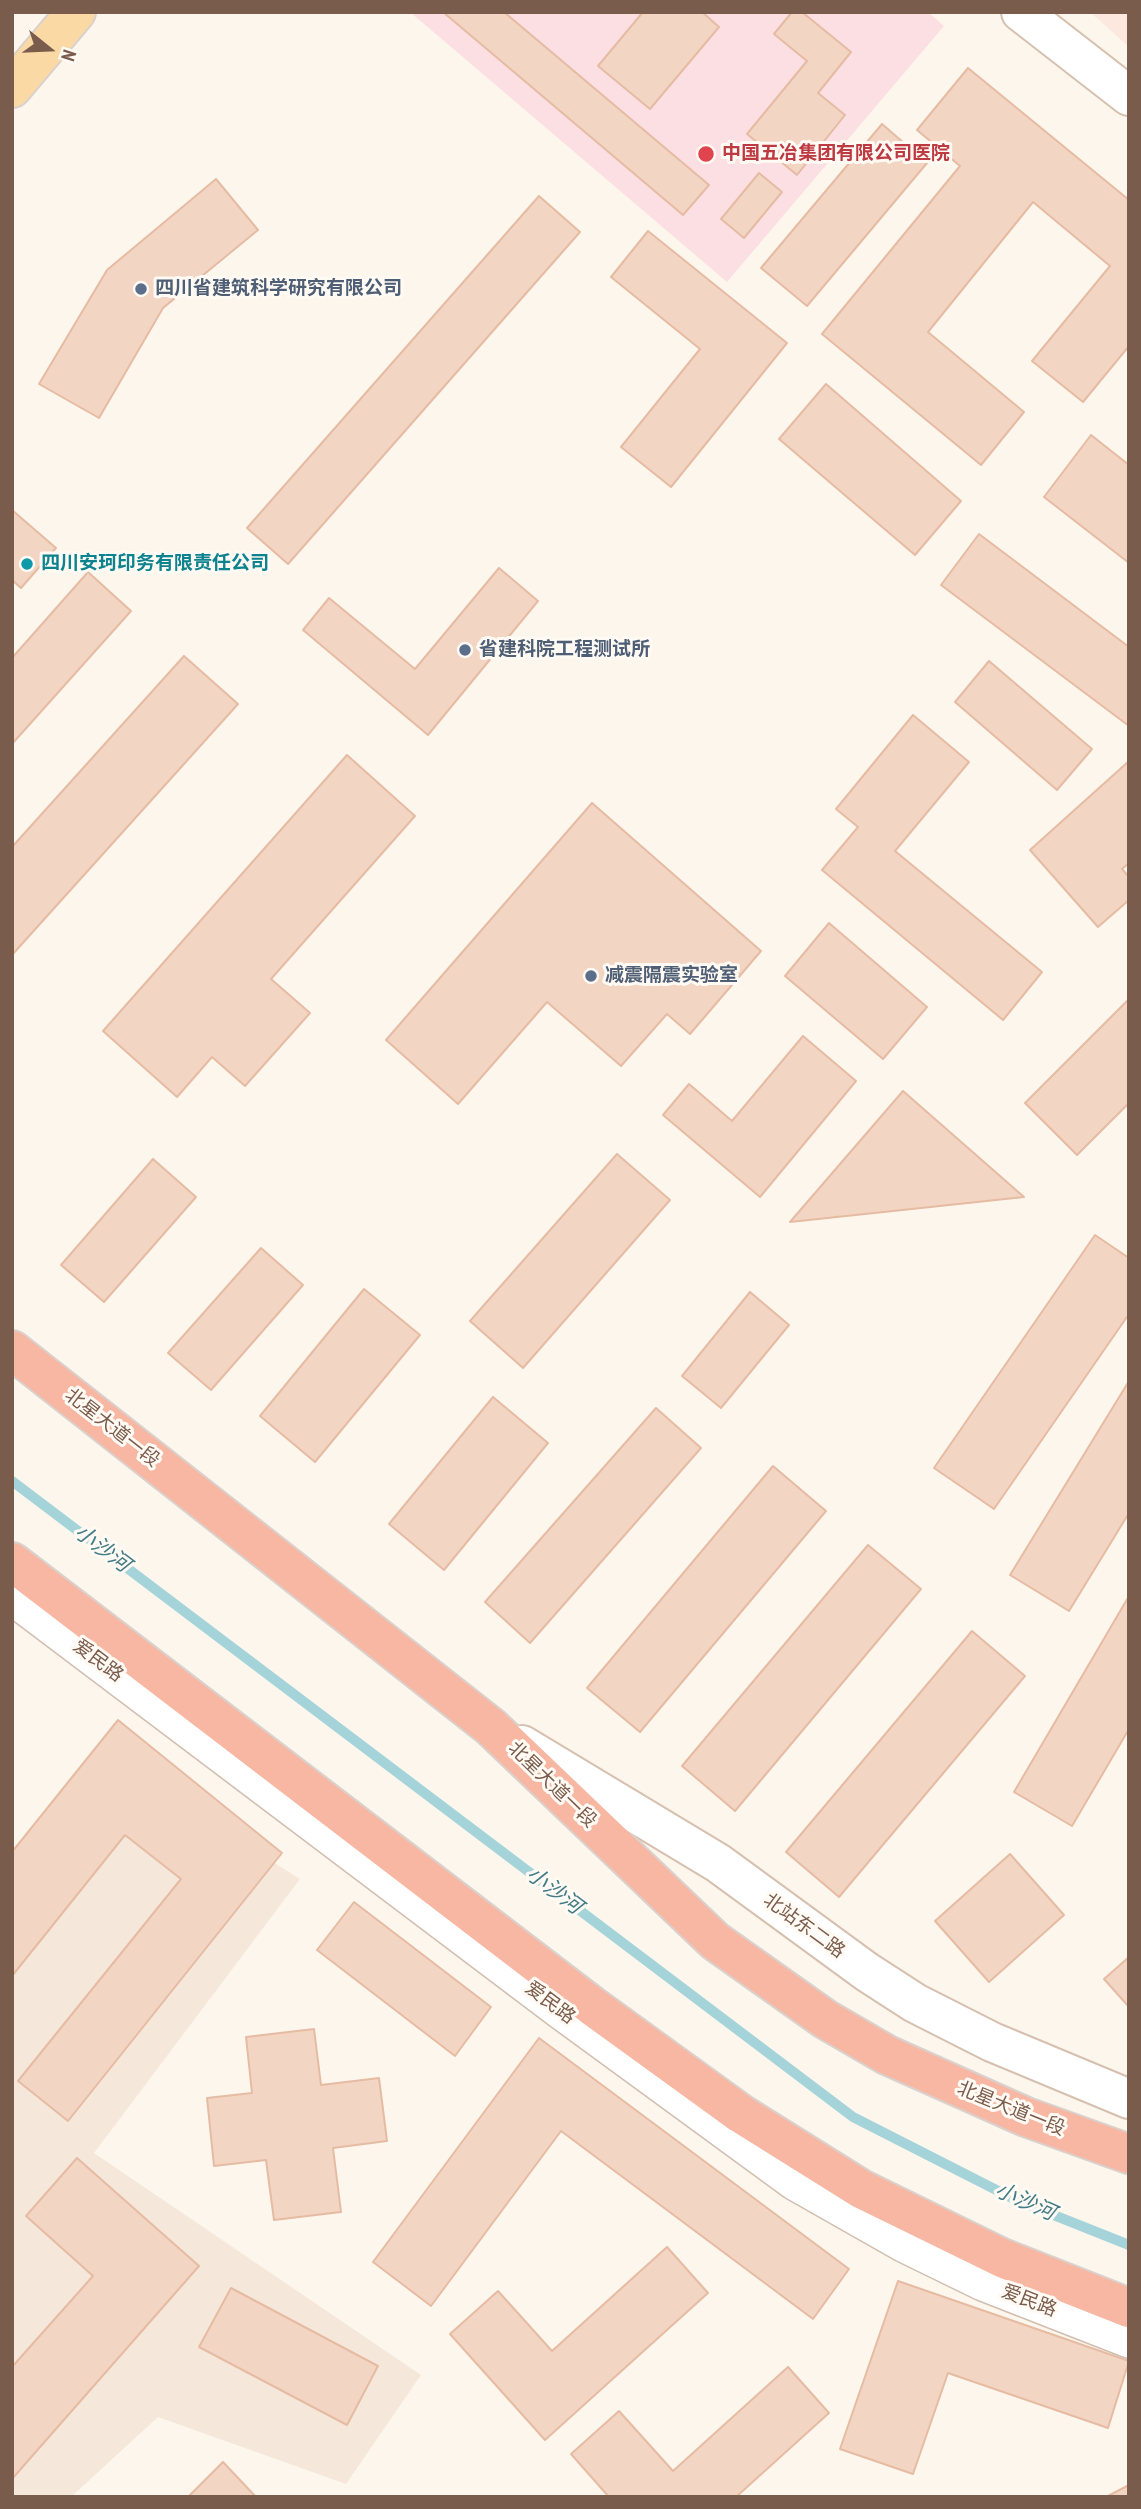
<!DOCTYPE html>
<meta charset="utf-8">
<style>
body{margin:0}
#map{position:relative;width:1141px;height:2509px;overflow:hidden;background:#fdf6ec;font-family:"PT Sans Narrow",sans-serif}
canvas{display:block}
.frame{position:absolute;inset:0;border:14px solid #7a5c4d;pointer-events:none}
.north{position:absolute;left:14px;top:14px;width:70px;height:70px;-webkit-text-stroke:5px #fffaf3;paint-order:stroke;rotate:108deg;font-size:19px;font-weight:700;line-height:28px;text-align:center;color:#7a5c4d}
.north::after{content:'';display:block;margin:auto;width:24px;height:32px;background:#7a5c4d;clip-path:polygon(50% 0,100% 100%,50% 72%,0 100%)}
</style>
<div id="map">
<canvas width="1141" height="2509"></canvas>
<div class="frame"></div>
<div class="north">N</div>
</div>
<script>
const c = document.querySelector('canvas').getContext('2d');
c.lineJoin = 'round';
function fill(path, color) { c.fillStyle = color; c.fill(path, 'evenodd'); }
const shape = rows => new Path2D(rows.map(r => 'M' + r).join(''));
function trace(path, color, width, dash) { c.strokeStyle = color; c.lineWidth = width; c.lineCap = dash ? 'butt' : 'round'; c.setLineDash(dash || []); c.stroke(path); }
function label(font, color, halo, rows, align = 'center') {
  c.font = font + ' "PT Sans Narrow","Noto Sans SC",sans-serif'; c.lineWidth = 6; c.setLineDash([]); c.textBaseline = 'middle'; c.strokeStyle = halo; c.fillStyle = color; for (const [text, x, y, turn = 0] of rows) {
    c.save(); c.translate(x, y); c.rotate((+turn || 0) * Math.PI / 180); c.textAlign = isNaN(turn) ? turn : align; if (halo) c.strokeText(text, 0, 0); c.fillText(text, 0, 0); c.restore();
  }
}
const residential = shape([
 [111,1761,300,1879,94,2153,421,2375,346,2484,158,2417,71,2497,12,2497,12,1891]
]);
const commercial = shape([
 [1090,12,1129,12,1129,47]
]);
const medical = shape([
 [410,12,928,12,944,26,727,282]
]);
const stream = shape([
 [12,1481,853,2117,1016,2200,1129,2245]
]);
const building = shape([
 [443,12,504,12,709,185,683,215,443,12],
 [643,12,702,12,719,27,650,109,598,66,643,12],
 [792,12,802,12,851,52,818,93,845,115,797,175,747,134,807,61,774,34,792,12],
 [968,68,1129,200,1129,346,1083,402,1032,361,1110,266,1033,202,928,332,1024,412,981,465,822,334,960,166,917,130,968,68],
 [882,124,927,163,807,306,761,268,882,124],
 [759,173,782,192,744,238,721,219,759,173],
 [216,179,258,230,163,308,99,418,39,384,107,270,216,179],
 [539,196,580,232,288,564,247,528,539,196],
 [648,231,787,343,671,487,621,447,700,349,611,277,648,231],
 [826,384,961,501,915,555,779,439,826,384],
 [1091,435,1129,465,1129,563,1044,497,1091,435],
 [12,510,56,548,21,588,12,580,12,510],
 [979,534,1129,647,1129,726,941,585,979,534],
 [499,568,538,601,428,735,303,630,329,598,415,669,499,568],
 [88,572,131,611,12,744,12,658,88,572],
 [184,656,238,704,12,955,12,847,184,656],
 [989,661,1092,749,1057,790,955,702,989,661],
 [913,715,969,762,895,851,1042,972,1003,1020,822,870,858,827,836,809,913,715],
 [347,755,415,816,271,979,310,1013,245,1086,212,1057,177,1097,103,1031,347,755],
 [1129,761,1129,863,1122,869,1129,877,1129,900,1098,927,1030,850,1129,761],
 [592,803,761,951,690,1034,667,1014,621,1066,547,1002,458,1104,386,1040,592,803],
 [829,923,927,1007,883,1059,785,976,829,923],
 [1129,999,1129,1103,1077,1155,1025,1103,1129,999],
 [803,1036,856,1081,760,1197,663,1115,689,1084,732,1121,803,1036],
 [903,1091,1024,1197,790,1222,903,1091],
 [617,1154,670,1200,523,1368,470,1321,617,1154],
 [153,1159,196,1197,104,1302,61,1265,153,1159],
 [1095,1235,1129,1258,1129,1314,994,1509,934,1468,1095,1235],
 [261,1248,303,1285,211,1390,168,1353,261,1248],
 [364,1289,420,1335,315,1462,260,1416,364,1289],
 [750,1292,789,1325,721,1408,682,1376,750,1292],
 [1129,1381,1129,1513,1069,1611,1010,1575,1129,1381],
 [493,1397,548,1443,444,1570,389,1524,493,1397],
 [656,1408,701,1448,530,1643,485,1602,656,1408],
 [773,1466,826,1511,640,1732,587,1688,773,1466],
 [868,1545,921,1589,735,1811,682,1766,868,1545],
 [1129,1596,1129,1729,1072,1826,1014,1792,1129,1596],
 [972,1631,1025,1676,839,1897,786,1852,972,1631],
 [118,1720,282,1853,68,2121,18,2081,181,1879,125,1835,12,1976,12,1852,118,1720],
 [1010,1854,1064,1915,989,1982,935,1921,1010,1854],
 [354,1902,491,2007,455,2056,317,1950,354,1902],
 [1129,1957,1129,2007,1104,1979,1129,1957],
 [314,2029,321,2085,379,2078,387,2141,333,2148,341,2212,274,2220,266,2160,214,2166,207,2098,252,2093,246,2037,314,2029],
 [539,2038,849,2269,813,2319,561,2131,431,2306,373,2262,539,2038],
 [77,2158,199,2266,12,2479,12,2367,93,2276,26,2216,77,2158],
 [667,2247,708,2293,545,2440,450,2334,498,2291,552,2351,667,2247],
 [898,2281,1129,2361,1108,2428,948,2373,913,2474,840,2449,898,2281],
 [231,2288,378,2366,347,2425,199,2347,231,2288],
 [788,2367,829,2413,736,2497,609,2497,571,2454,619,2411,673,2471,788,2367],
 [223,2462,256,2497,188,2497,223,2462],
 [1129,2485,1129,2497,1106,2497,1129,2485]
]);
const street = shape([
 [12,1597,559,2010,794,2182,905,2245,983,2283,1129,2340]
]);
const secondary = shape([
 [1021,12,1129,96],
 [522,1745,718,1863,867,1972,915,2003,992,2042,1129,2099]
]);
const primary = shape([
 [12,88,76,12]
]);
const highway = shape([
 [12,1350,491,1727,715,1941,825,2019,887,2055,1026,2117,1129,2154],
 [12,1562,592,2006,741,2114,861,2189,1002,2258,1129,2308]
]);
const markers = [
 [706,154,9,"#e0444e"],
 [141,289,7,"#5c6f8a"],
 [27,564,7,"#0f9aa8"],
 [465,650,7,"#5c6f8a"],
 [591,976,7,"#5c6f8a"]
];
const healthNames = [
 ["中国五冶集团有限公司医院",722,154]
];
const serviceNames = [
 ["四川省建筑科学研究有限公司",155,289],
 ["省建科院工程测试所",479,650],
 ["减震隔震实验室",605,976]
];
const cultureNames = [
 ["四川安珂印务有限责任公司",41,564]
];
const streetNames = [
 ["北星大道一段",112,1428,38],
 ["爱民路",98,1661,37],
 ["北星大道一段",552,1785,44],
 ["北站东二路",804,1926,36],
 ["爱民路",550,2003,37],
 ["北星大道一段",1011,2109,22],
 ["爱民路",1029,2301,21]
];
const waterNames = [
 ["小沙河",102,1549,37],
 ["小沙河",554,1891,37],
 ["小沙河",1025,2202,24]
];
fill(residential, '#f5e8da');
fill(commercial, '#fde8e0');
fill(medical, '#fbdfe3');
trace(stream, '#a5d3da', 10);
fill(building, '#f3d5c3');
trace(building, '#e6bba3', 2);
trace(street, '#d1beb0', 38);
trace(secondary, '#d6c0b0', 42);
trace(primary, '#dad1cd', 42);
trace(highway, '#dad1cd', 42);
trace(street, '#fff', 35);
trace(secondary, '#fff', 38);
trace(primary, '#fbd9a5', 38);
trace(highway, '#f7b7a3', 38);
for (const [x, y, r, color] of markers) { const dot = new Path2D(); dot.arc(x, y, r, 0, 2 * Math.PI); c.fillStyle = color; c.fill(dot); trace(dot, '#fffaf3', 2.5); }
label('bold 19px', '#be3a42', '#fffaf3', healthNames, 'left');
label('bold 19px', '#4e5e75', '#fffaf3', serviceNames, 'left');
label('bold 19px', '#0d838f', '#fffaf3', cultureNames, 'left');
label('19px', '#7a5c4d', '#fffaf3', streetNames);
label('italic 21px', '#437c86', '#fffaf3', waterNames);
</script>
